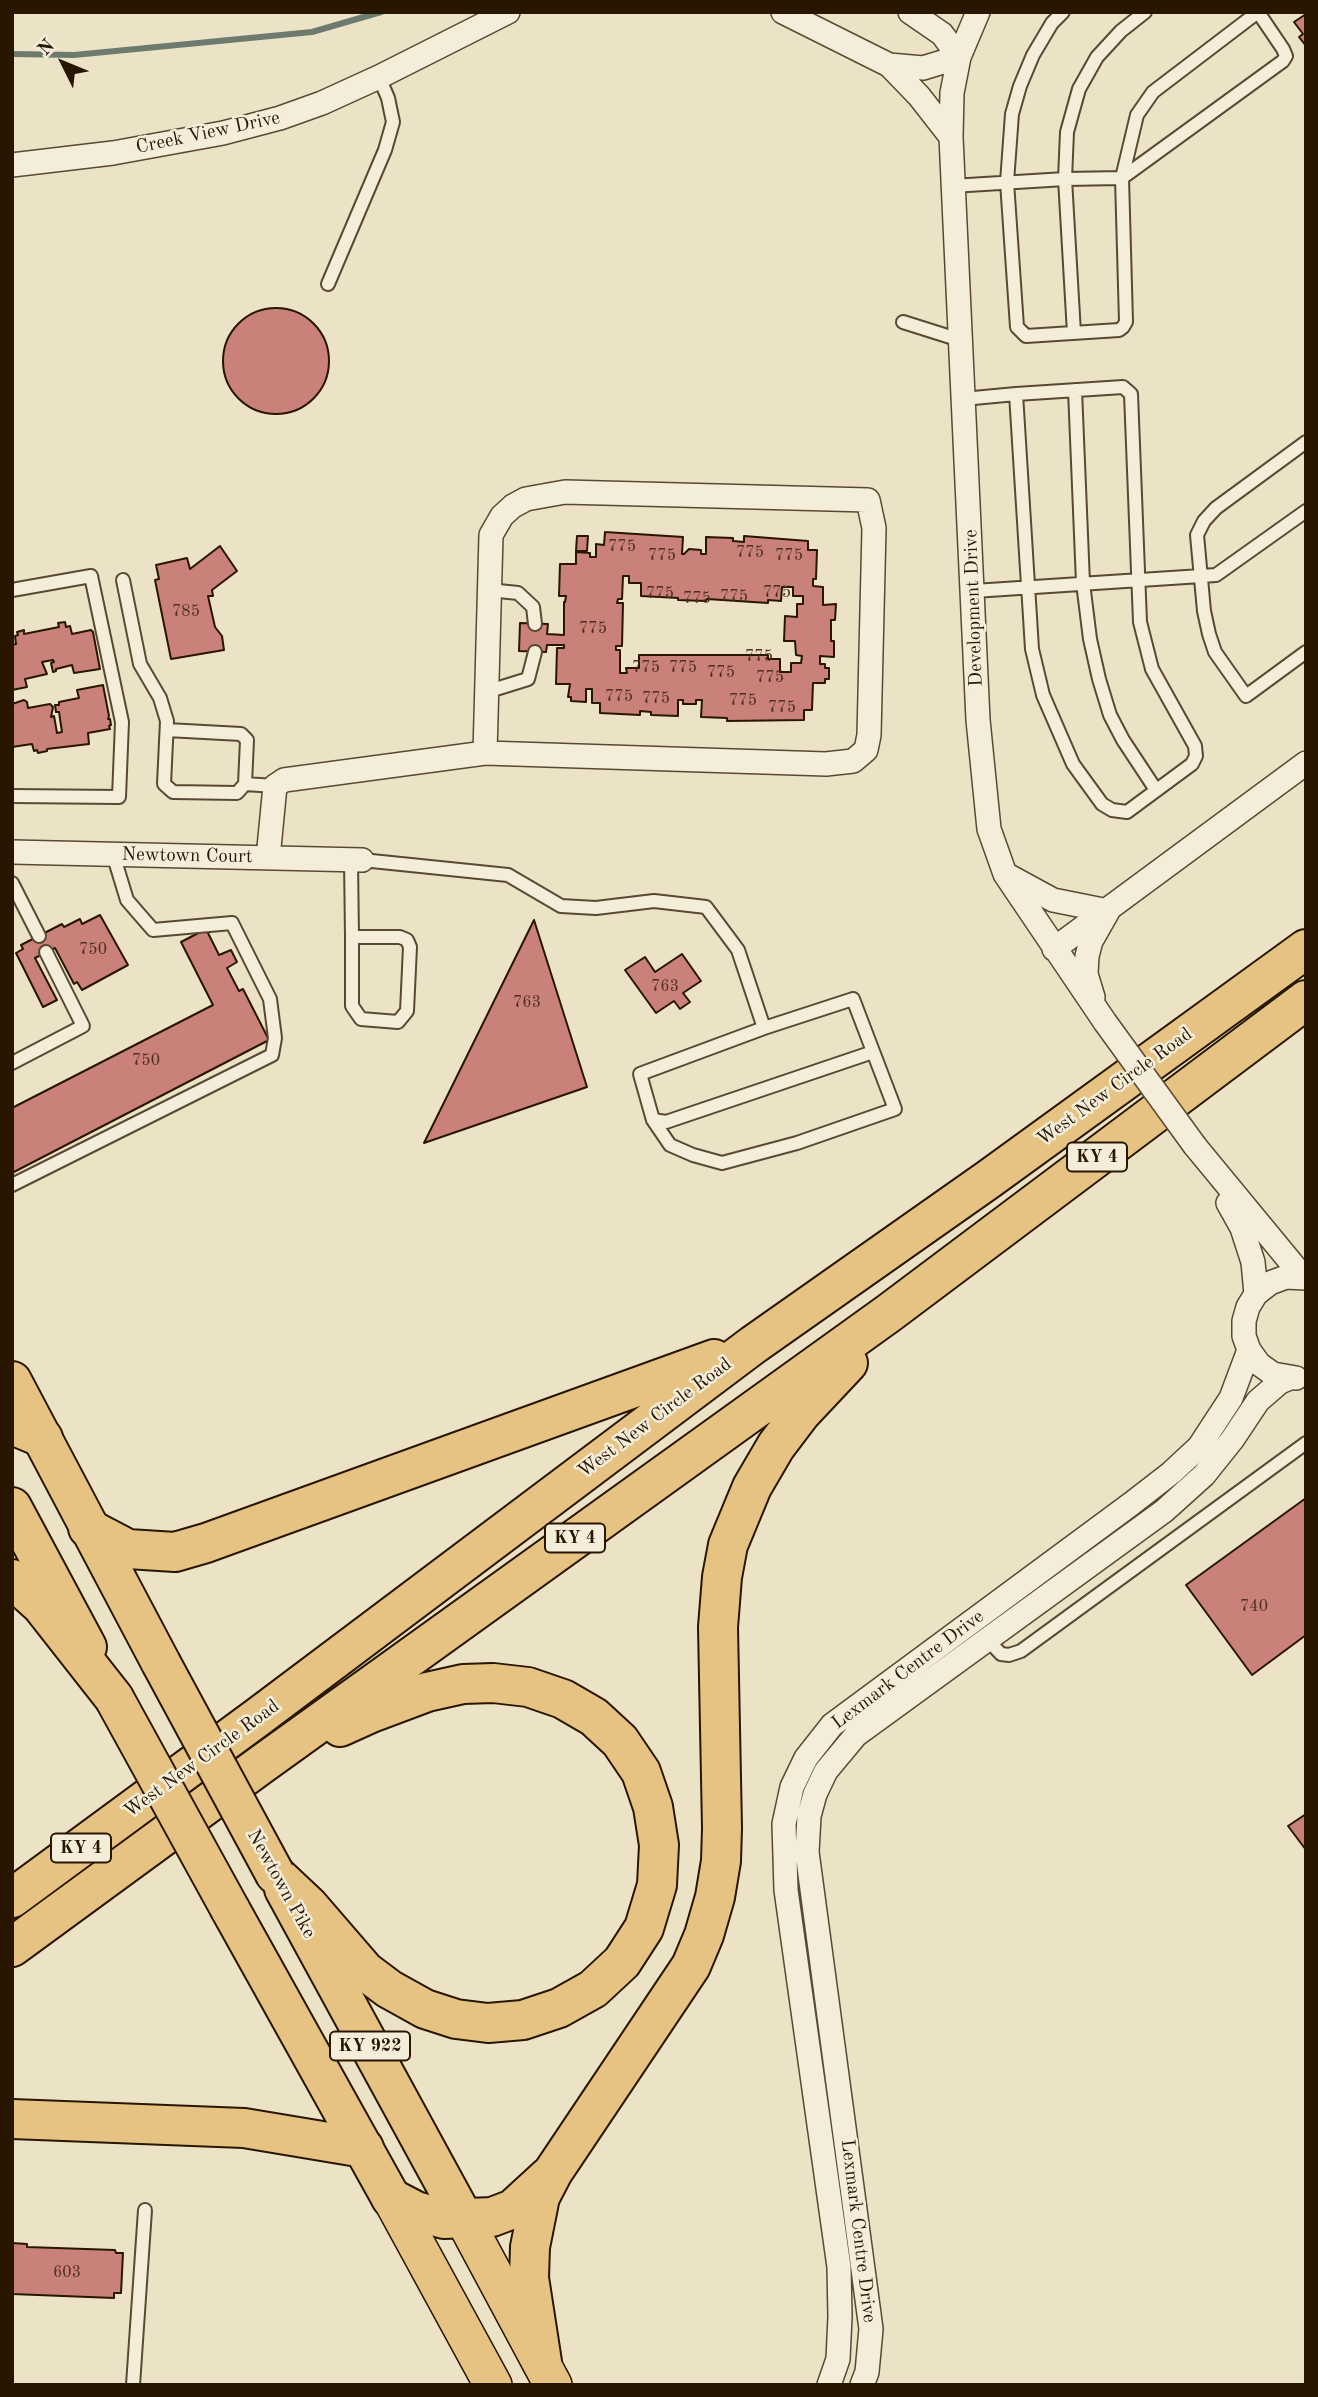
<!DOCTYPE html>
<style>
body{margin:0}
#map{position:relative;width:1318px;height:2397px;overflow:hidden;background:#ece3c6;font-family:"Old Standard TT",serif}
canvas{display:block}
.frame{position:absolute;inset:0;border:14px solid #281600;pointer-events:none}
.north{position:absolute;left:28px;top:28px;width:70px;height:70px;-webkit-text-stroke:5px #f3edda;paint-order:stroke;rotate:313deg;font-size:19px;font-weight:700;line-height:28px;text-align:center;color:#281600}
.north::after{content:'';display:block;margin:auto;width:24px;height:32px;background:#281600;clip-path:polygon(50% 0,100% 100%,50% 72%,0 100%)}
</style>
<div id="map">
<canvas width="1318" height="2397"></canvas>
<div class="frame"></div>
<div class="north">N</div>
</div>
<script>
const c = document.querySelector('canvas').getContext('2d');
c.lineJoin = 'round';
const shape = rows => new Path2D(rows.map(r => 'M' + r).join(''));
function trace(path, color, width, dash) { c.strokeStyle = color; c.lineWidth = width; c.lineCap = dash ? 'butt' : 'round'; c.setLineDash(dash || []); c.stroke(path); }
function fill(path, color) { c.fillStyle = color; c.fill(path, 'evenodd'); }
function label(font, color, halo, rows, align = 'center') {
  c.font = font + ' "Old Standard TT",serif'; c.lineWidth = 5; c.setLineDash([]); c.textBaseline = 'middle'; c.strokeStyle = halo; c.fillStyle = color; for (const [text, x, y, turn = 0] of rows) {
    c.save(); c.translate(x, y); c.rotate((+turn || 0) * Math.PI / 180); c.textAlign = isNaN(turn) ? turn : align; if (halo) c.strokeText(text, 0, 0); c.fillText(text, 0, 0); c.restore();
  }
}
const stream = shape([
 [12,54,74,55,312,32,381,12]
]);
const building = shape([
 [1306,14,1306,46,1299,37,1303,34,1294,22,1306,14],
 '223 361a53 53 0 1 1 106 0a53 53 0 1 1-106 0Z',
 [605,532,683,537,682,554,684,554,689,549,701,550,701,554,706,554,706,537,733,538,733,541,744,542,744,536,808,541,808,550,817,550,816,579,813,579,813,586,823,587,823,605,836,604,835,620,831,620,831,641,834,641,834,657,820,656,820,664,825,664,825,668,829,668,829,679,825,679,825,683,813,683,812,710,804,710,804,720,727,721,727,718,701,717,702,700,696,700,696,704,683,704,683,700,678,700,678,716,651,715,651,712,640,711,640,715,600,713,600,703,592,703,592,689,586,689,586,702,571,701,571,697,568,697,570,684,556,684,557,648,564,648,564,645,547,645,546,652,519,651,520,623,548,624,547,634,564,635,564,602,565,602,566,596,559,596,560,564,576,564,576,552,590,553,590,557,596,557,596,544,604,545,605,532],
 [623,576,629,576,629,583,641,583,641,596,678,598,678,600,706,601,707,599,768,603,768,600,781,601,782,587,793,587,793,596,803,596,803,604,797,604,797,617,785,616,784,641,795,641,796,655,802,656,801,663,791,663,791,672,780,672,780,659,768,659,768,655,639,655,639,668,626,668,627,673,620,673,620,650,616,650,616,646,622,646,623,603,617,603,618,599,622,599,623,576],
 [577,536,588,536,587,551,576,551,577,536],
 [220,546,237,571,212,590,213,596,208,596,215,627,222,636,224,650,171,659,155,580,159,579,156,565,187,558,190,569,220,546],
 [65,622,66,627,70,626,72,634,91,630,93,632,100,669,74,673,72,665,56,669,56,671,53,672,51,663,54,662,53,660,42,662,47,674,25,679,27,687,12,690,12,645,16,644,15,636,18,635,17,632,24,630,24,634,59,627,58,623,65,622],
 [103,685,109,716,108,719,110,719,111,725,109,726,110,729,88,733,89,744,47,749,47,751,38,753,37,750,34,751,32,744,12,747,12,704,24,700,27,702,28,708,50,704,53,707,51,717,54,716,57,733,62,732,59,712,56,712,55,705,59,705,59,702,79,698,77,690,103,685],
 [100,915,128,965,82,990,77,982,74,984,55,948,35,958,57,1000,43,1007,16,953,23,949,21,945,62,924,64,927,80,919,82,924,100,915],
 [534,920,587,1087,424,1143,534,920],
 [206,929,219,955,231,950,237,962,227,968,239,991,243,989,269,1040,12,1173,12,1108,213,1005,181,942,206,929],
 [682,954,701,981,683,993,690,1002,680,1009,674,1001,656,1013,625,970,645,957,655,972,682,954],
 [1306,1498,1306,1635,1252,1675,1186,1585,1306,1498],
 [1306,1814,1306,1850,1288,1826,1306,1814],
 [12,2243,27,2244,27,2247,115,2250,116,2253,123,2253,121,2293,114,2293,114,2298,12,2294,12,2243]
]);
const service = shape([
 [1063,12,1052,23,1033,55,1020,86,1012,114,1007,182,1017,327,1026,336,1119,330,1123,327,1126,322,1122,178,1137,115,1153,92,1258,12],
 [952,186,1065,179,1122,178,1283,61,1286,56,1283,49,1258,12],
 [328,284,385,150,393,122,388,98,379,77],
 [903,322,960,340],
 [1074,333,1065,179,1067,132,1079,89,1097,57,1121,31,1145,12],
 [1075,390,1083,583,1090,639,1099,679,1110,715,1123,740,1156,790],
 [963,399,1016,394,1123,387,1131,394,1140,622,1152,669,1195,746,1196,756,1192,764,1127,812,1112,810,1102,804,1073,764,1043,695,1032,649,1016,394],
 [1306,442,1216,508,1204,521,1197,535,1204,611,1209,634,1215,652,1246,696,1306,652],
 [123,580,140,664,160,698,167,721,164,784,173,792,237,793,245,784,247,740,241,734,167,730],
 [12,590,91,576,122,722,119,797,12,796],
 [489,590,518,593,533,607,535,624],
 [974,591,1216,575,1306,511],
 [486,692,528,679,535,652],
 [245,784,275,786],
 [351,860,352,937,352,1006,361,1019,398,1022,407,1011,410,947,407,940,400,937,352,937],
 [362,860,508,875,561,906,596,908,654,901,706,907,738,950,764,1028],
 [12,883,39,936],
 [853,999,895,1109,797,1143,722,1163,693,1155,670,1145,653,1120,640,1074,764,1028,853,999],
 [12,1063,83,1026,46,952],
 [653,1120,666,1122,873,1052],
 [12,1185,272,1055,275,1038,270,999,232,923,153,930,127,900,113,854],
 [985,1637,1001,1654,1009,1655,1021,1651,1306,1443],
 [133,2385,145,2210]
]);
const minor = shape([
 [783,12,889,65,923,68,959,57,942,34,910,12],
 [978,12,959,57,952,93,951,137,978,720,989,829,1005,874,1105,1022],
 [889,65,919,96,951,137],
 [12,165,113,153,223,133,280,118,322,103,379,77,508,12],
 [12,852,362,860],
 [268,858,275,786,284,780,485,753,826,764,853,761,866,750,869,735,874,528,868,500,565,492,526,499,513,506,502,516,491,535,485,753],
 [1007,875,1053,900,1108,911,1091,941,1087,956,1086,974,1093,997],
 [1054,949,1306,763],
 [1195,1146,1303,1277],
 [1228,1203,1242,1228,1253,1262,1256,1294],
 [1296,1378,1273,1374,1259,1364,1249,1350,1244,1336,1244,1321,1248,1307,1256,1294,1270,1283,1286,1277,1306,1278],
 [829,2385,838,2359,840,2317,839,2267,786,1890,784,1824,792,1787,806,1758,832,1725,1131,1504,1171,1473,1199,1447,1231,1398,1249,1350],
 [862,2385,867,2372,871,2329,807,1852,809,1816,815,1794,826,1771,856,1735,1164,1511,1204,1475,1232,1440,1258,1401,1280,1382,1290,1378]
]);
const primary = shape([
 [391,2198,493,2385],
 [464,2219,553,2385]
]);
const trunk = shape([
 [12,1381,161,1663],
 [12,1507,87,1647],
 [284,1889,464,2219],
 [230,1909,391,2198]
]);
const motorway = shape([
 [12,1425,43,1438],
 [88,1528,128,1549,175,1552,206,1543,714,1359],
 [12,1579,41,1605,114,1698],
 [275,1874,308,1905,365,1971,389,1989,425,2009,456,2019,488,2023,523,2020,559,2008,593,1989,622,1962,644,1928,657,1885,659,1845,653,1807,641,1772,620,1741,594,1717,563,1699,528,1687,493,1683,463,1684,427,1692,371,1713,340,1727],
 [12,1898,258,1717,753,1345,989,1179,1306,949],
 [12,1947,262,1764,889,1313,1306,1000],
 [12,2119,244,2128,364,2148],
 [391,2198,416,2211,444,2219,492,2217,513,2209,549,2176],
 [542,2362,529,2278,530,2247,540,2197,553,2172,691,1966,704,1935,715,1897,721,1861,722,1828,718,1627,722,1577,728,1545,752,1487,776,1446,801,1413,848,1363]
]);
const minorBridge = shape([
 [1105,1022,1195,1146]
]);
const trunkBridge = shape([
 [161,1663,275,1874],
 [114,1698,230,1909]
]);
const numberNames = [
 ["775",622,547],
 ["775",750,553],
 ["775",662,556],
 ["775",789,556],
 ["775",777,593],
 ["775",660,594],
 ["775",734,597],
 ["775",697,599],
 ["785",186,612],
 ["775",593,629],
 ["775",759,657],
 ["775",646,668],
 ["775",683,668],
 ["775",721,673],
 ["775",770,678],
 ["775",619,697],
 ["775",656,699],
 ["775",743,701],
 ["775",782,708],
 ["750",93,950],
 ["763",665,987],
 ["763",527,1003],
 ["750",146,1061],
 ["740",1254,1607],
 ["603",67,2273]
];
const shields = [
 [1097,1157,60],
 [575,1538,60],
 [81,1848,60],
 [370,2046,80]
];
const shieldNames = [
 ["KY 4",1097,1157],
 ["KY 4",575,1538],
 ["KY 4",81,1848],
 ["KY 922",370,2046]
];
const streetNames = [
 ["Creek View Drive",208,133,-12],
 ["Development Drive",974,608,-92],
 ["Newtown Court",187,856,1],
 ["West New Circle Road",1115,1087,-36],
 ["West New Circle Road",655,1418,-37],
 ["Lexmark Centre Drive",908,1670,-37],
 ["West New Circle Road",202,1759,-36],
 ["Newtown Pike",281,1884,61],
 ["Lexmark Centre Drive",858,2231,83]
];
trace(stream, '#6c7b6e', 6);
fill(building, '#c98179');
trace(building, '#281600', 2);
trace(service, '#594932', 16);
trace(minor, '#594932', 26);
trace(primary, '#281600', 40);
trace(trunk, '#281600', 42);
trace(motorway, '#281600', 42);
trace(service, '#f3edda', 12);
trace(minor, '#f3edda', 23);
trace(primary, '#e6c283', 37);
trace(trunk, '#e6c283', 38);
trace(motorway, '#e6c283', 38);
trace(minorBridge, '#594932', 26, []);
trace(trunkBridge, '#281600', 42, []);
trace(minorBridge, '#f3edda', 23);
trace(trunkBridge, '#e6c283', 38);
label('16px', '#50311e', null, numberNames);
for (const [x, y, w] of shields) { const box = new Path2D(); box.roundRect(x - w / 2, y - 14.5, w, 29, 5); c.fillStyle = '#f3edda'; c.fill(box); trace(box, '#281600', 2); }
label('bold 18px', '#281600', null, shieldNames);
label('19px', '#281600', '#f3edda', streetNames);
</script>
